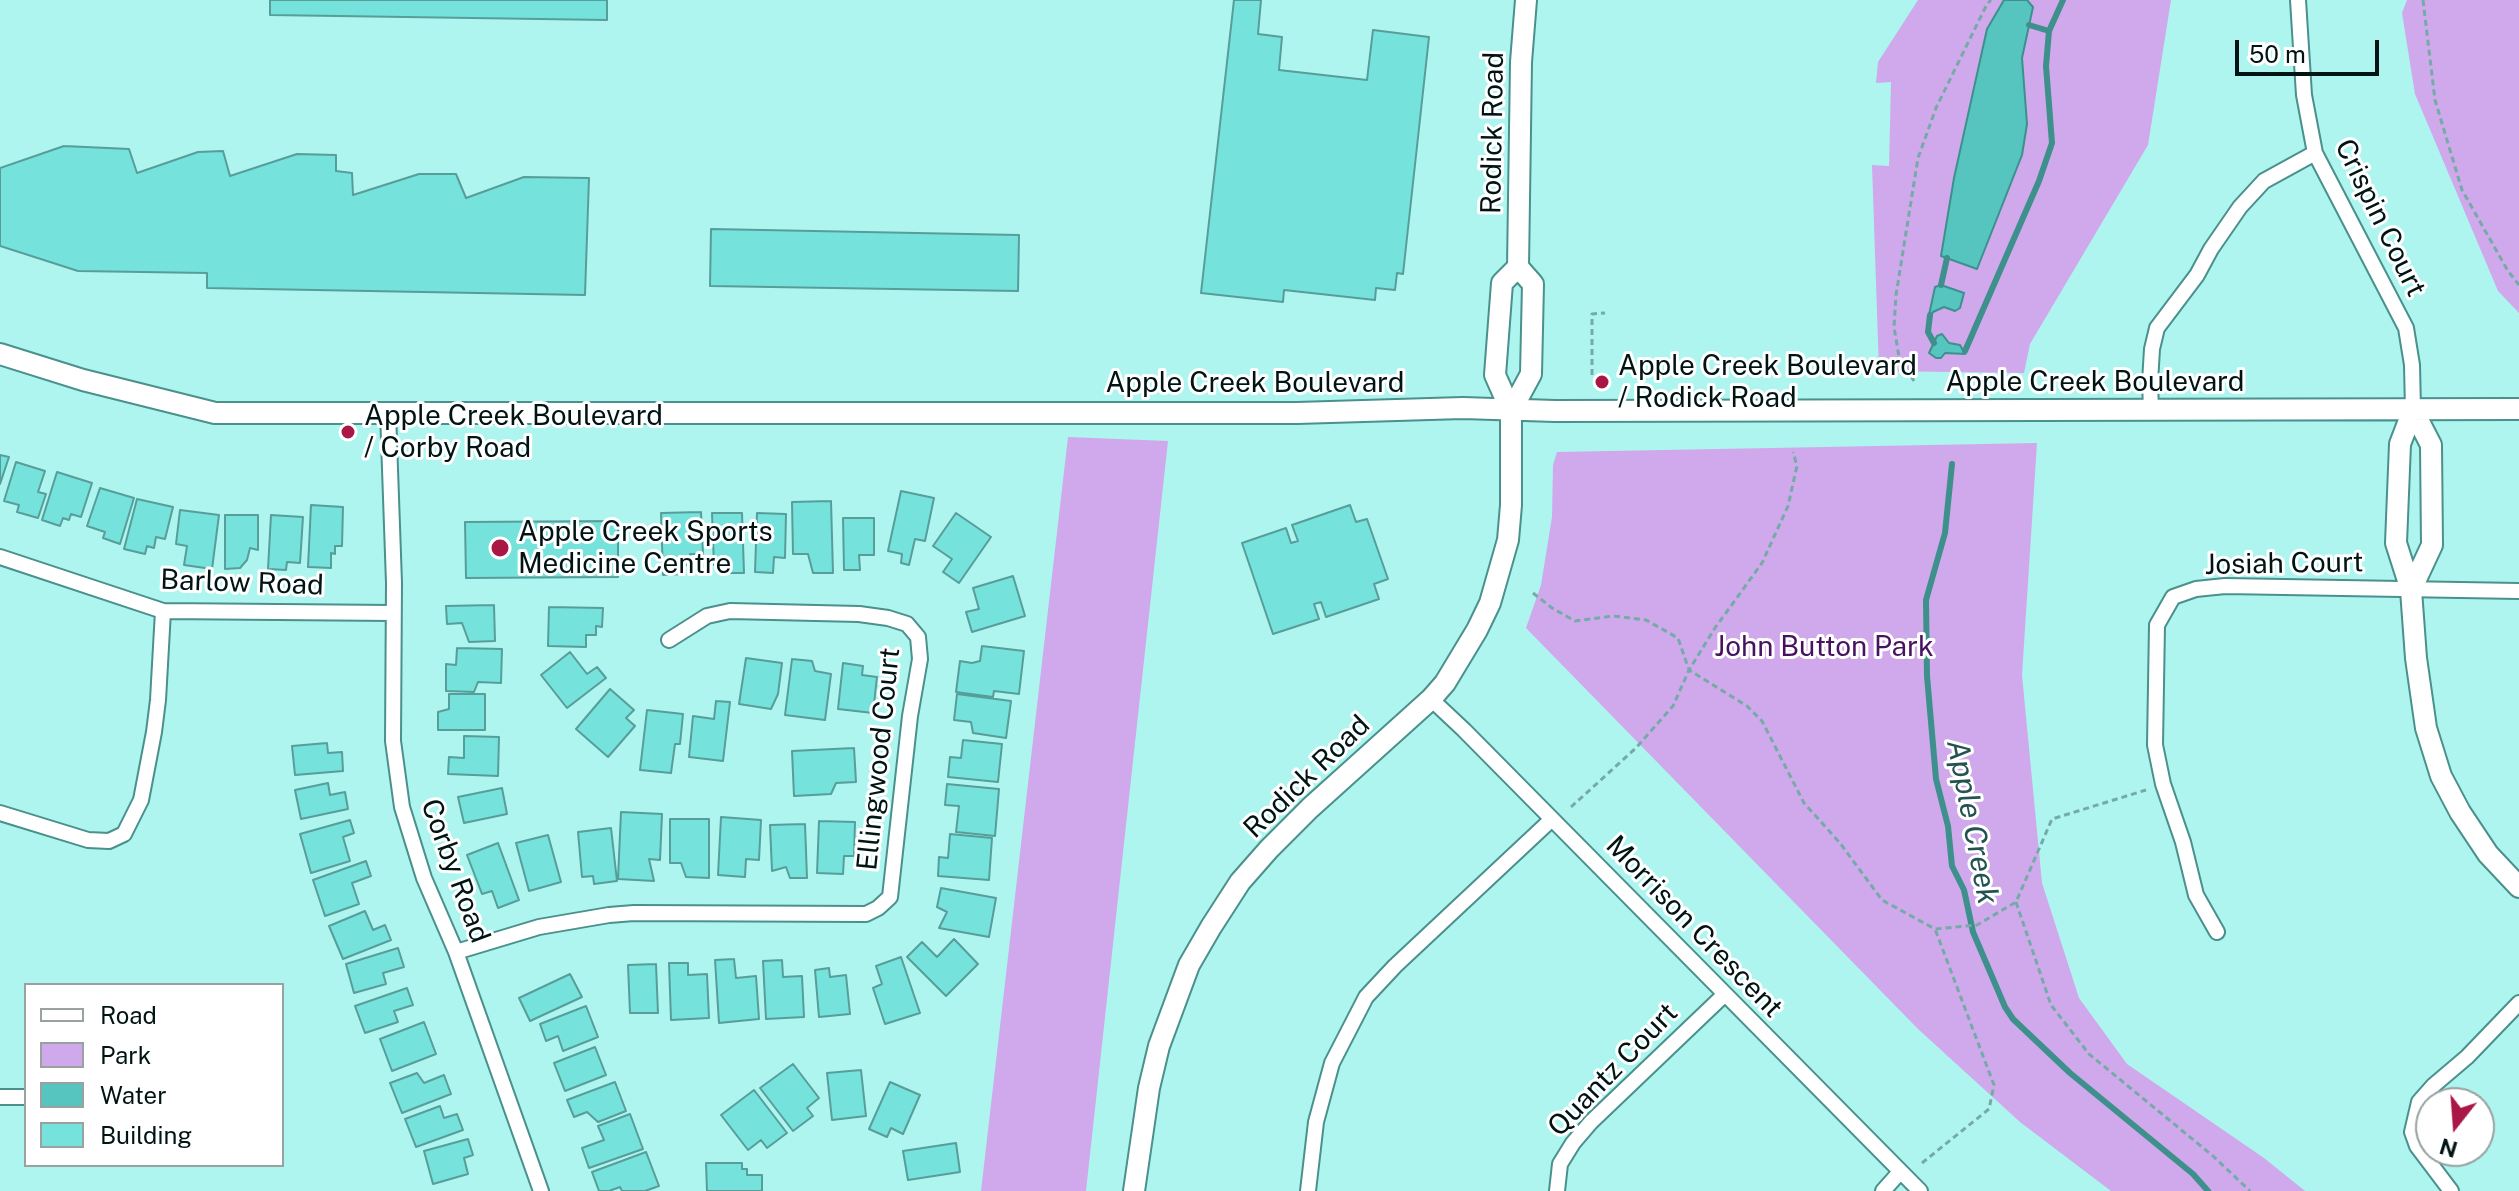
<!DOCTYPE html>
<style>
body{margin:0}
#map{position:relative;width:2519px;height:1191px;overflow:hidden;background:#aef5f0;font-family:"Public Sans",sans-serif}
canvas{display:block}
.legend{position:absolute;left:24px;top:983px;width:260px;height:184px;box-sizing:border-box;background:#fff;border:2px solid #99a1a1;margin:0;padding:10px 14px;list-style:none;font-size:24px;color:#001413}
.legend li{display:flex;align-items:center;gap:16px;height:40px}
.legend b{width:40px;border:2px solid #99a1a1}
.north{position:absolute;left:2415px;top:1087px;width:80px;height:80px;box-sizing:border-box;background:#fff;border:2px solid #99a1a1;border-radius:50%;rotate:197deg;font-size:22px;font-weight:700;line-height:32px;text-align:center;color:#001413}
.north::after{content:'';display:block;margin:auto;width:28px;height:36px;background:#aa1645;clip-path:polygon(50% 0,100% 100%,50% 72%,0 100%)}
.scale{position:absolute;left:2235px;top:40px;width:144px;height:36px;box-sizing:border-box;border:4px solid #001413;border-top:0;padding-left:10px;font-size:24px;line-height:28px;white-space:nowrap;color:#001413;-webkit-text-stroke:6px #fff;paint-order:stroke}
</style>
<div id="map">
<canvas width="2519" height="1191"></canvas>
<ul class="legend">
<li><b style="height:10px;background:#fff"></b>Road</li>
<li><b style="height:22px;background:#cfa9eb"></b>Park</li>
<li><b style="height:22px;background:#57c5bf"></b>Water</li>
<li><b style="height:22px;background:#76e2dc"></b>Building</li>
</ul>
<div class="north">N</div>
<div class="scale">50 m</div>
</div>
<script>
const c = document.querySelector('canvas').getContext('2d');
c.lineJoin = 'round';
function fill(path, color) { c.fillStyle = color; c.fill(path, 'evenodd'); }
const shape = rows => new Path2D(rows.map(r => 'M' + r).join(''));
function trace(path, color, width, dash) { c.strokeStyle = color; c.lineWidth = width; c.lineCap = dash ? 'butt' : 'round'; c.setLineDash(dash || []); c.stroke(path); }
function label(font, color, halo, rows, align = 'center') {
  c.font = font + ' "Public Sans",sans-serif'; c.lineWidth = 6; c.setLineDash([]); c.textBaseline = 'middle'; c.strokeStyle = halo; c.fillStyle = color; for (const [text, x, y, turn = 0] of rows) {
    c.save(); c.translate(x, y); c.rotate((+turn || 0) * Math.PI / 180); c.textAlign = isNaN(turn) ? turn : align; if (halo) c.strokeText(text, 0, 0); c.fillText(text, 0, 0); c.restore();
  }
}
const green = shape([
 [1918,0,2171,0,2148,145,2030,344,2024,373,1879,371,1872,165,1889,166,1891,82,1876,83,1878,62],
 [2407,0,2519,0,2519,313,2498,291,2415,94,2402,13],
 [1068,437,1168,441,1086,1191,981,1191],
 [2037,443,2022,675,2042,883,2079,998,2127,1064,2264,1158,2305,1191,2111,1191,2020,1122,1918,1029,1526,628,1541,585,1552,517,1553,465,1557,452]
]);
const water = shape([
 [2004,0,2027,0,2033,7,2022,58,2027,124,2022,155,1977,269,1941,256,1954,178,1987,29,2004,0],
 [1941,285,1964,293,1960,308,1955,311,1944,307,1933,312,1931,317,1929,315,1935,287,1941,285],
 [1942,334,1949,343,1960,345,1965,354,1945,353,1941,358,1936,358,1929,353,1937,336,1942,334]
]);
const stream = shape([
 [2029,25,2049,31],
 [1941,285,1947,258],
 [1930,315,1928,332,1934,343],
 [1965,351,2039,181,2052,143,2046,66,2049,31,2063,0],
 [1952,464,1945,533,1926,600,1927,676,1936,779,1948,826,1952,866,1964,890,1973,932,2005,1007,2013,1019,2070,1073,2193,1174,2208,1191]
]);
const building = shape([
 [270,0,607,0,607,20,270,15,270,0],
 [1234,0,1261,0,1258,34,1282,37,1279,70,1367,80,1373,30,1429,37,1403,274,1397,273,1395,290,1376,288,1375,300,1284,290,1283,302,1201,293,1234,0],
 [64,146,129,149,137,173,198,152,223,151,230,176,297,154,336,155,336,171,352,173,353,195,419,174,456,174,466,198,524,177,589,178,585,295,207,288,207,273,78,271,0,246,0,168,64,146],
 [711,229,1019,235,1018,291,710,286,711,229],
 [0,455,9,457,0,484,0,455],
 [16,462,45,471,38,492,46,494,38,518,17,512,19,505,4,501,16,462],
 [57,472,92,483,81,517,71,514,69,520,63,518,60,526,42,520,57,472],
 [100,488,134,498,120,544,103,538,105,532,87,526,100,488],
 [901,491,934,498,925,541,915,539,909,565,901,563,902,554,888,551,901,491],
 [137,499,173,507,165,539,156,537,154,548,147,546,145,554,124,549,137,499],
 [831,501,833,573,813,573,808,554,793,554,792,502,831,501],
 [311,505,343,507,342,546,335,546,335,554,331,553,331,568,308,567,311,505],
 [1350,505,1356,522,1367,519,1388,579,1374,584,1379,599,1326,617,1321,602,1314,604,1319,619,1273,634,1242,543,1286,528,1291,543,1298,541,1292,525,1350,505],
 [180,510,219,515,212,569,184,565,187,546,176,544,180,510],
 [701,512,703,554,690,554,690,565,683,565,684,574,663,575,661,513,701,512],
 [712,513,742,513,744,573,723,573,722,564,714,565,712,513],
 [757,513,786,514,785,558,774,557,773,573,755,572,757,513],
 [956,513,991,537,959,583,943,572,952,559,933,546,956,513],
 [225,515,258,515,258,550,250,548,247,560,240,568,225,569,225,515],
 [271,515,303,517,300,563,287,562,286,570,268,569,271,515],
 [843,518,874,518,874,555,859,555,860,570,844,570,843,518],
 [618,521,618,577,466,578,465,522,618,521],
 [1013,576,1025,616,972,632,966,612,979,609,973,588,1013,576],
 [494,605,495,641,469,642,462,623,447,624,446,606,494,605],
 [549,607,603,608,602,627,596,626,596,635,586,635,586,647,548,646,549,607],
 [982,646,1024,651,1019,694,994,691,993,697,956,692,960,661,972,663,980,661,982,646],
 [457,648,502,649,501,683,478,682,474,692,446,691,446,664,456,665,457,648],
 [570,652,587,674,597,667,606,678,567,708,541,675,570,652],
 [746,658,782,663,778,694,771,709,739,704,746,658],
 [792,659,812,661,815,671,831,674,825,720,785,715,792,659],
 [843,663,863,666,862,675,877,677,873,713,838,709,843,663],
 [610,689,634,710,626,718,635,726,608,757,576,729,610,689],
 [449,694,485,694,485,730,438,730,438,712,449,709,449,694],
 [957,694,1011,701,1006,738,973,733,971,722,954,720,957,694],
 [716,701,730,702,723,761,689,757,693,716,714,719,716,701],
 [647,710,683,714,680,744,675,744,671,773,640,770,647,710],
 [464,736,499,737,498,776,448,774,449,757,464,758,464,736],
 [963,740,1002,744,998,782,948,777,950,757,961,758,963,740],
 [327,743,328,753,342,752,343,771,295,775,292,746,327,743],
 [854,748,856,782,836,783,831,794,794,796,792,751,854,748],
 [328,783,330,795,345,792,348,809,301,819,295,790,328,783],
 [947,784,999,789,995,836,956,832,959,806,945,805,947,784],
 [502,788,507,814,464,823,458,797,502,788],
 [621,812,662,814,660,860,649,859,654,881,618,879,621,812],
 [721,817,761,820,759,860,746,859,745,877,718,875,721,817],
 [670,819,709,819,709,878,686,877,681,863,670,863,670,819],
 [350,820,354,833,343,837,350,861,311,873,300,834,350,820],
 [819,821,855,822,854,856,844,856,843,874,817,873,819,821],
 [805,824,807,878,790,878,786,867,772,871,770,825,805,824],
 [611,828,617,881,594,884,593,876,582,877,578,832,611,828],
 [950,834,992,838,989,880,938,876,939,857,948,858,950,834],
 [548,835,561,882,529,891,516,843,548,835],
 [498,843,519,900,498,908,492,891,482,894,467,855,498,843],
 [366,861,371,876,352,883,359,904,325,916,313,880,366,861],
 [941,888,996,898,989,937,939,928,947,912,937,907,941,888],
 [365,911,373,930,385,925,391,940,343,959,329,926,365,911],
 [954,939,978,964,946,996,907,957,922,942,937,957,954,939],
 [398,948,404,967,383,973,386,984,354,993,346,964,398,948],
 [901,957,920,1013,885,1024,873,988,882,984,876,966,901,957],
 [734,959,736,978,756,976,759,1019,719,1023,715,960,734,959],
 [782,960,783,977,802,976,804,1017,766,1019,763,961,782,960],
 [669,963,688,963,688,975,707,974,709,1018,671,1020,669,963],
 [656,964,658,1013,630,1013,628,965,656,964],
 [829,968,830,977,846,975,850,1014,819,1017,815,970,829,968],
 [570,974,582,997,530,1021,519,998,570,974],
 [407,988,413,1005,394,1011,398,1022,365,1033,355,1006,407,988],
 [586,1006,598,1037,563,1051,558,1036,546,1041,540,1024,586,1006],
 [424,1022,436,1054,392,1071,380,1039,424,1022],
 [595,1047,606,1075,565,1091,554,1063,595,1047],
 [793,1064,819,1098,807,1108,813,1116,793,1131,760,1088,793,1064],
 [861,1070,866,1116,832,1120,827,1073,861,1070],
 [417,1073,424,1083,444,1075,451,1094,402,1113,390,1083,417,1073],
 [615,1082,626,1111,598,1122,587,1112,574,1117,567,1100,615,1082],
 [890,1082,920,1095,903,1134,891,1128,887,1137,869,1129,890,1082],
 [754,1090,787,1133,767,1148,761,1140,748,1150,721,1115,754,1090],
 [440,1106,444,1118,457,1114,463,1130,416,1147,405,1119,440,1106],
 [630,1114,643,1149,589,1168,582,1148,604,1140,598,1126,630,1114],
 [468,1139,473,1155,464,1158,468,1174,433,1184,424,1151,468,1139],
 [956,1143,960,1172,908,1180,903,1151,956,1143],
 [646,1152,659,1186,645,1191,622,1191,620,1187,609,1191,599,1191,592,1172,646,1152],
 [706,1163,742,1163,742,1169,747,1169,747,1175,762,1175,762,1191,707,1191,706,1163]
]);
const path = shape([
 [2423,0,2435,100,2462,190,2508,271,2519,285],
 [1592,375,1592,314,1605,313],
 [1914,381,1899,357,1894,327,1896,295,1918,158,1936,108,1987,4,1991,0],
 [1533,593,1552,608,1575,621,1613,616,1646,620,1678,638,1689,670,1747,706,1762,721,1804,803,1840,843,1882,900,1935,929,1977,925,2016,902,2052,819,2146,790],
 [1571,807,1636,748,1673,706,1689,670,1715,628,1762,563,1788,506,1797,466,1793,452],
 [2016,902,2051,1005,2089,1054,2213,1156,2250,1191],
 [1922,1163,1989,1109,1994,1085,1935,929]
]);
const street = shape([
 [2298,0,2304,95,2315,153,2406,328,2412,365,2413,410],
 [2151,410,2150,382,2152,349,2157,328,2197,275,2211,249,2240,207,2264,181,2315,153],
 [388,412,394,583,393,741,402,807,424,878,456,952,541,1191],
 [0,557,163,611,393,613],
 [1431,699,1464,730,1920,1191],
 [0,813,88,840,109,841,124,834,141,800,154,732,158,700,163,611],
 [2217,932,2196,895,2183,842,2163,784,2155,745,2157,625,2173,597,2196,589,2225,586,2519,591],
 [456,952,539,927,609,915,634,913,866,914,878,908,890,897,910,716,920,659,918,637,907,624,888,618,859,614,730,611,707,616,669,640],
 [0,1097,26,1097],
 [1308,1191,1316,1122,1332,1063,1366,997,1395,966,1552,819],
 [1557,1191,1560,1164,1573,1143,1591,1122,1724,995],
 [1883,1191,1900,1172],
 [2451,1191,2417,1146,2412,1132,2419,1102,2434,1085,2467,1057,2519,1003]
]);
const secondary = shape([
 [0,354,83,380,215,413,1297,413,1463,408,1555,411,2519,409],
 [2413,410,2400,444,2396,543,2411,590,2416,658,2426,728,2441,776,2460,812,2488,854,2519,887],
 [1511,411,1531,374,1533,284,1518,267,1521,62,1526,0],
 [2411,590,2432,545,2431,445,2413,410],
 [1134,1191,1149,1088,1159,1046,1189,965,1211,927,1240,882,1269,849,1310,808,1431,699,1445,683,1477,630,1490,603,1508,540,1511,505,1511,411,1495,375,1502,283,1518,267]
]);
const markers = [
 [1602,382,8,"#aa1645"],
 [348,432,8,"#aa1645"],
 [500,548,10,"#aa1645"]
];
const streetNames = [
 ["Rodick Road",1493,133,-89],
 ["Crispin Court",2380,218,64],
 ["Apple Creek Boulevard",2095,382],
 ["Apple Creek Boulevard",1255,383],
 ["Josiah Court",2284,564,-1],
 ["Barlow Road",242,583,2],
 ["Ellingwood Court",879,759,-84],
 ["Rodick Road",1307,777,-44],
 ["Corby Road",455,871,70],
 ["Morrison Crescent",1694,927,46],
 ["Quantz Court",1613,1070,-46]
];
const poiNames = [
 ["Apple Creek Boulevard",1618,366],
 ["/ Rodick Road",1618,398],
 ["Apple Creek Boulevard",364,416],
 ["/ Corby Road",364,448],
 ["Apple Creek Sports",518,532],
 ["Medicine Centre",518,564]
];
const parkNames = [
 ["John Button Park",1824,647]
];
const waterNames = [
 ["Apple Creek",1972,822,79]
];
fill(green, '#cfa9eb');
fill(water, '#57c5bf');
trace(water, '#3d908b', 2);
trace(stream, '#3d908b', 6);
fill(building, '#76e2dc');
trace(building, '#579d99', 2);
trace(street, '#4a908c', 18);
trace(secondary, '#4a908c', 24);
trace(path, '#74aba7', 3, [6, 4]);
trace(street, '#fff', 14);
trace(secondary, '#fff', 20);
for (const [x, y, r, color] of markers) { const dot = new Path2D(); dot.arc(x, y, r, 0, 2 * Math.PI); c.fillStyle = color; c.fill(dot); trace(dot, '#fff', 3); }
label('28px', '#001413', '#fff', streetNames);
label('28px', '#001413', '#fff', poiNames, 'left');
label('28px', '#461361', '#fff', parkNames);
label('italic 30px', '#235350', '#fff', waterNames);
</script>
